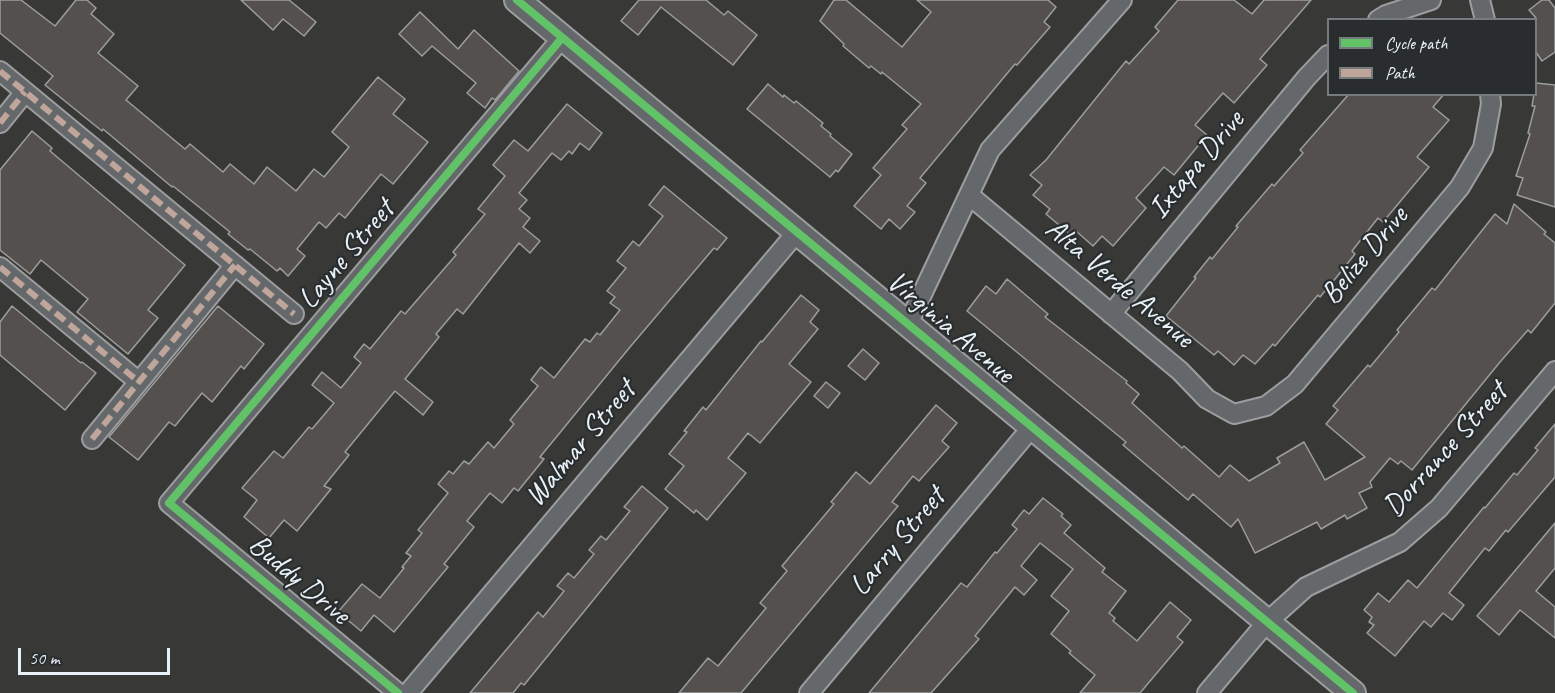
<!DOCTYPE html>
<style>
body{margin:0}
#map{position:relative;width:1555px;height:693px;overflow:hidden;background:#383837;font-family:Caveat,sans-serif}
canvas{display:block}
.legend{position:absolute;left:1327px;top:18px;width:210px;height:78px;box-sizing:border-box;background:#2a2d2e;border:2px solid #767b7f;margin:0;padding:8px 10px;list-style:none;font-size:18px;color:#e8f1f8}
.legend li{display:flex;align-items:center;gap:12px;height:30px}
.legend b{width:30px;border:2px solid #767b7f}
.scale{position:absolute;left:18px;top:648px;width:152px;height:27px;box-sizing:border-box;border:3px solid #e8f1f8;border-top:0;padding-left:8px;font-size:18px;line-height:21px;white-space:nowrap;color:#e8f1f8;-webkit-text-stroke:4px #2a2d2e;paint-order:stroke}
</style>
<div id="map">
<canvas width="1555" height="693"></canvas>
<ul class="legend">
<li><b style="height:8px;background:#61c268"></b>Cycle path</li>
<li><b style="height:8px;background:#c0a59a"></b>Path</li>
</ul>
<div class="scale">50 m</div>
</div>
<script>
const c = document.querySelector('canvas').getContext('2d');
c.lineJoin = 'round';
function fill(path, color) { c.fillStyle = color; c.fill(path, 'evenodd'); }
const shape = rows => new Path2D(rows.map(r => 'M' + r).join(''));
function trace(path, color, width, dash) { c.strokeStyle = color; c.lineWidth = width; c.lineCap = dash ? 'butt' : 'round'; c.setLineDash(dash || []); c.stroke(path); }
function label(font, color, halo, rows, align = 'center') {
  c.font = font + ' Caveat,sans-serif'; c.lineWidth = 4.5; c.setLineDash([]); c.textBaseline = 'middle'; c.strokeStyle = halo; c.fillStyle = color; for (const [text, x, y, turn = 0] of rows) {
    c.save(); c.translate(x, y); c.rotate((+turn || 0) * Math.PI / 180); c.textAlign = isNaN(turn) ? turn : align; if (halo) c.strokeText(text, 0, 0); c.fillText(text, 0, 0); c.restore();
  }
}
const building = shape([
 [0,0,21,0,55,26,76,0,87,0,96,8,91,14,114,34,98,53,138,86,126,100,185,149,190,144,223,172,230,164,254,184,267,167,296,191,314,169,324,177,349,147,332,132,378,77,405,99,393,114,428,142,393,184,381,174,345,218,339,213,326,228,319,222,297,249,305,256,288,276,280,268,277,271,250,249,248,250,228,234,230,232,173,186,172,187,103,129,102,131,45,85,53,76,0,33,0,0],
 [241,0,289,0,316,22,304,36,283,19,273,30,241,0],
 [639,0,706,0,724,15,728,11,757,35,733,65,661,7,638,35,621,21,639,0],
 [834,0,846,0,902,47,931,12,917,0,1048,0,1056,7,1044,22,1050,27,1017,65,1015,64,920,178,926,183,907,206,915,212,900,229,889,219,881,229,854,206,881,175,873,168,907,129,902,125,921,104,882,72,881,74,871,66,869,68,843,46,844,44,820,21,834,0],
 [1178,0,1234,0,1252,14,1264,0,1311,0,1260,59,1267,65,1234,103,1223,93,1195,125,1207,135,1174,175,1164,167,1136,198,1146,208,1113,246,1102,236,1093,246,1076,231,1072,236,1046,214,1050,209,1033,195,1042,185,1030,175,1046,160,1126,61,1129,64,1159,31,1155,27,1178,0],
 [1542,0,1549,0,1555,8,1555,52,1542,61,1536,52,1536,18,1529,10,1542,0],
 [420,12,458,49,474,30,519,71,495,100,492,98,485,108,467,93,476,83,432,46,422,56,399,34,420,12],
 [1536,83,1555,85,1555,207,1517,195,1523,178,1516,176,1530,134,1528,133,1535,106,1532,106,1534,94,1536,94,1536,83],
 [768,84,783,97,784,95,794,103,796,101,823,123,821,126,831,134,830,136,852,154,838,172,836,170,830,177,747,109,768,84],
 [1349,94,1444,94,1433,107,1449,120,1417,157,1429,167,1383,222,1378,218,1352,251,1355,254,1335,279,1320,297,1318,295,1275,346,1273,344,1255,364,1243,355,1234,365,1218,351,1214,355,1166,316,1196,278,1194,277,1210,257,1212,259,1238,227,1236,226,1272,184,1274,186,1303,153,1300,150,1349,94],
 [567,104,602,133,589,150,580,143,572,154,569,151,561,160,552,153,519,193,527,200,519,209,530,218,523,227,540,241,530,253,519,243,463,314,457,309,436,334,439,337,405,379,433,402,423,415,395,391,345,452,349,455,324,486,331,489,297,531,284,520,269,538,244,517,257,500,242,488,274,451,283,458,309,427,312,429,334,403,312,385,322,372,341,388,361,363,354,357,364,344,370,349,401,311,405,314,456,255,453,252,485,214,478,209,505,176,493,165,514,140,528,151,567,104],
 [32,131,52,148,50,151,185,265,148,310,158,318,128,354,77,312,88,299,41,260,30,274,0,250,0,170,32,131],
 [664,186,727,238,717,250,714,248,630,347,540,457,544,459,518,491,514,488,502,503,490,493,467,521,474,527,444,564,448,567,394,632,374,615,361,631,338,612,362,584,380,598,404,568,402,567,411,556,406,553,422,533,418,530,448,493,438,484,449,471,453,474,464,461,469,464,488,442,494,448,514,424,510,420,538,386,531,380,541,367,554,378,585,339,590,342,597,333,600,335,620,310,610,303,615,297,607,291,626,268,617,261,633,241,639,246,663,216,649,205,664,186],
 [1514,204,1546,232,1544,234,1555,243,1555,303,1531,333,1528,330,1500,362,1412,470,1401,461,1398,464,1390,458,1370,482,1372,487,1359,493,1367,508,1347,519,1345,515,1321,529,1317,522,1255,553,1238,519,1231,527,1193,494,1188,500,1123,445,1126,442,967,311,986,286,996,294,1007,279,1048,314,1045,317,1127,381,1126,383,1139,394,1132,403,1182,448,1184,446,1219,477,1230,465,1249,481,1280,463,1277,458,1304,442,1325,480,1365,457,1326,424,1338,410,1333,406,1368,365,1370,367,1399,332,1397,330,1432,288,1435,290,1495,214,1507,224,1514,204],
 [801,295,819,310,810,322,818,329,789,364,811,382,760,443,748,433,728,458,746,473,707,520,696,510,694,513,665,489,684,466,669,454,687,432,684,431,703,407,706,410,761,341,762,342,801,295],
 [12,306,81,363,82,362,96,373,65,410,0,355,0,322,12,306],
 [218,306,264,344,244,369,241,366,212,402,202,393,175,426,169,422,138,460,109,437,218,306],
 [863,349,879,363,865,380,848,366,863,349],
 [826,382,840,393,828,408,814,396,826,382],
 [936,405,957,423,942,441,949,447,919,481,913,476,892,502,898,506,741,693,679,693,708,658,718,666,766,608,760,603,787,571,782,566,834,504,831,502,856,472,870,484,936,405],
 [1555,424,1555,477,1508,532,1506,530,1489,551,1485,548,1449,593,1464,605,1452,620,1443,613,1431,627,1424,621,1395,656,1367,633,1374,625,1369,622,1372,617,1364,610,1378,593,1389,602,1408,580,1417,588,1484,507,1485,508,1514,473,1517,475,1538,450,1535,448,1555,424],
 [642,486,668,508,586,609,524,685,521,683,513,693,470,693,538,612,543,617,564,591,557,586,568,573,574,578,594,554,589,550,601,536,606,540,630,511,624,507,642,486],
 [1043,498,1063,514,1061,516,1071,525,1064,533,1105,568,1102,572,1126,591,1109,613,1115,618,1113,621,1137,641,1170,602,1191,620,1177,637,1183,642,1140,693,1080,693,1095,675,1069,653,1071,651,1051,634,1069,611,1051,596,1073,569,1040,543,1021,566,1037,580,1024,595,1015,587,975,636,979,639,931,693,869,693,961,583,967,587,995,552,997,553,1017,529,1012,525,1024,510,1029,514,1043,498],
 [1555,523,1555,568,1536,591,1555,607,1555,638,1520,610,1499,635,1477,616,1555,523]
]);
const minor = shape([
 [1480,0,1485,20],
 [1378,20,1386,15,1431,0],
 [0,71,294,314],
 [0,123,25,92],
 [969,195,1180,371,1207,399,1234,414,1266,406,1295,384,1460,187,1483,148,1491,104,1490,94],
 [0,267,139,382],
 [1111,314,1307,77,1328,55],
 [908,324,990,150,1122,0],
 [92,439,235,265],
 [398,693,169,503,562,38],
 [408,693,797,232],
 [809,693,1032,427],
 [1207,693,1267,622,1306,587,1400,542,1439,508,1555,371]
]);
const tertiary = shape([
 [517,0,1353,693]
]);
const quiet = shape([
 [0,71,294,314],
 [0,123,25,92],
 [0,267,139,382],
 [92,439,235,265]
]);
const cycleway = shape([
 [517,0,1353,693],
 [398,693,169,503,562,38]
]);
const streetNames = [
 ["Ixtapa Drive",1197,165,-50],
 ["Layne Street",347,255,-50],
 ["Belize Drive",1365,256,-50],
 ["Alta Verde Avenue",1119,284,40],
 ["Virginia Avenue",950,328,40],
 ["Walmar Street",581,444,-50],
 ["Dorrance Street",1446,450,-48],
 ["Larry Street",898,542,-50],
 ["Buddy Drive",299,580,40]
];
fill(building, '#54504e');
trace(building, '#9c9d9e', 1.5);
trace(minor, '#9c9d9e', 22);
trace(tertiary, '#9c9d9e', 28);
trace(minor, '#65686b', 18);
trace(tertiary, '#65686b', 24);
trace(quiet, '#c0a59a', 6, [12, 6]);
trace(cycleway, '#61c268', 8);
label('30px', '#e8f1f8', '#2a2d2e', streetNames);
</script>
